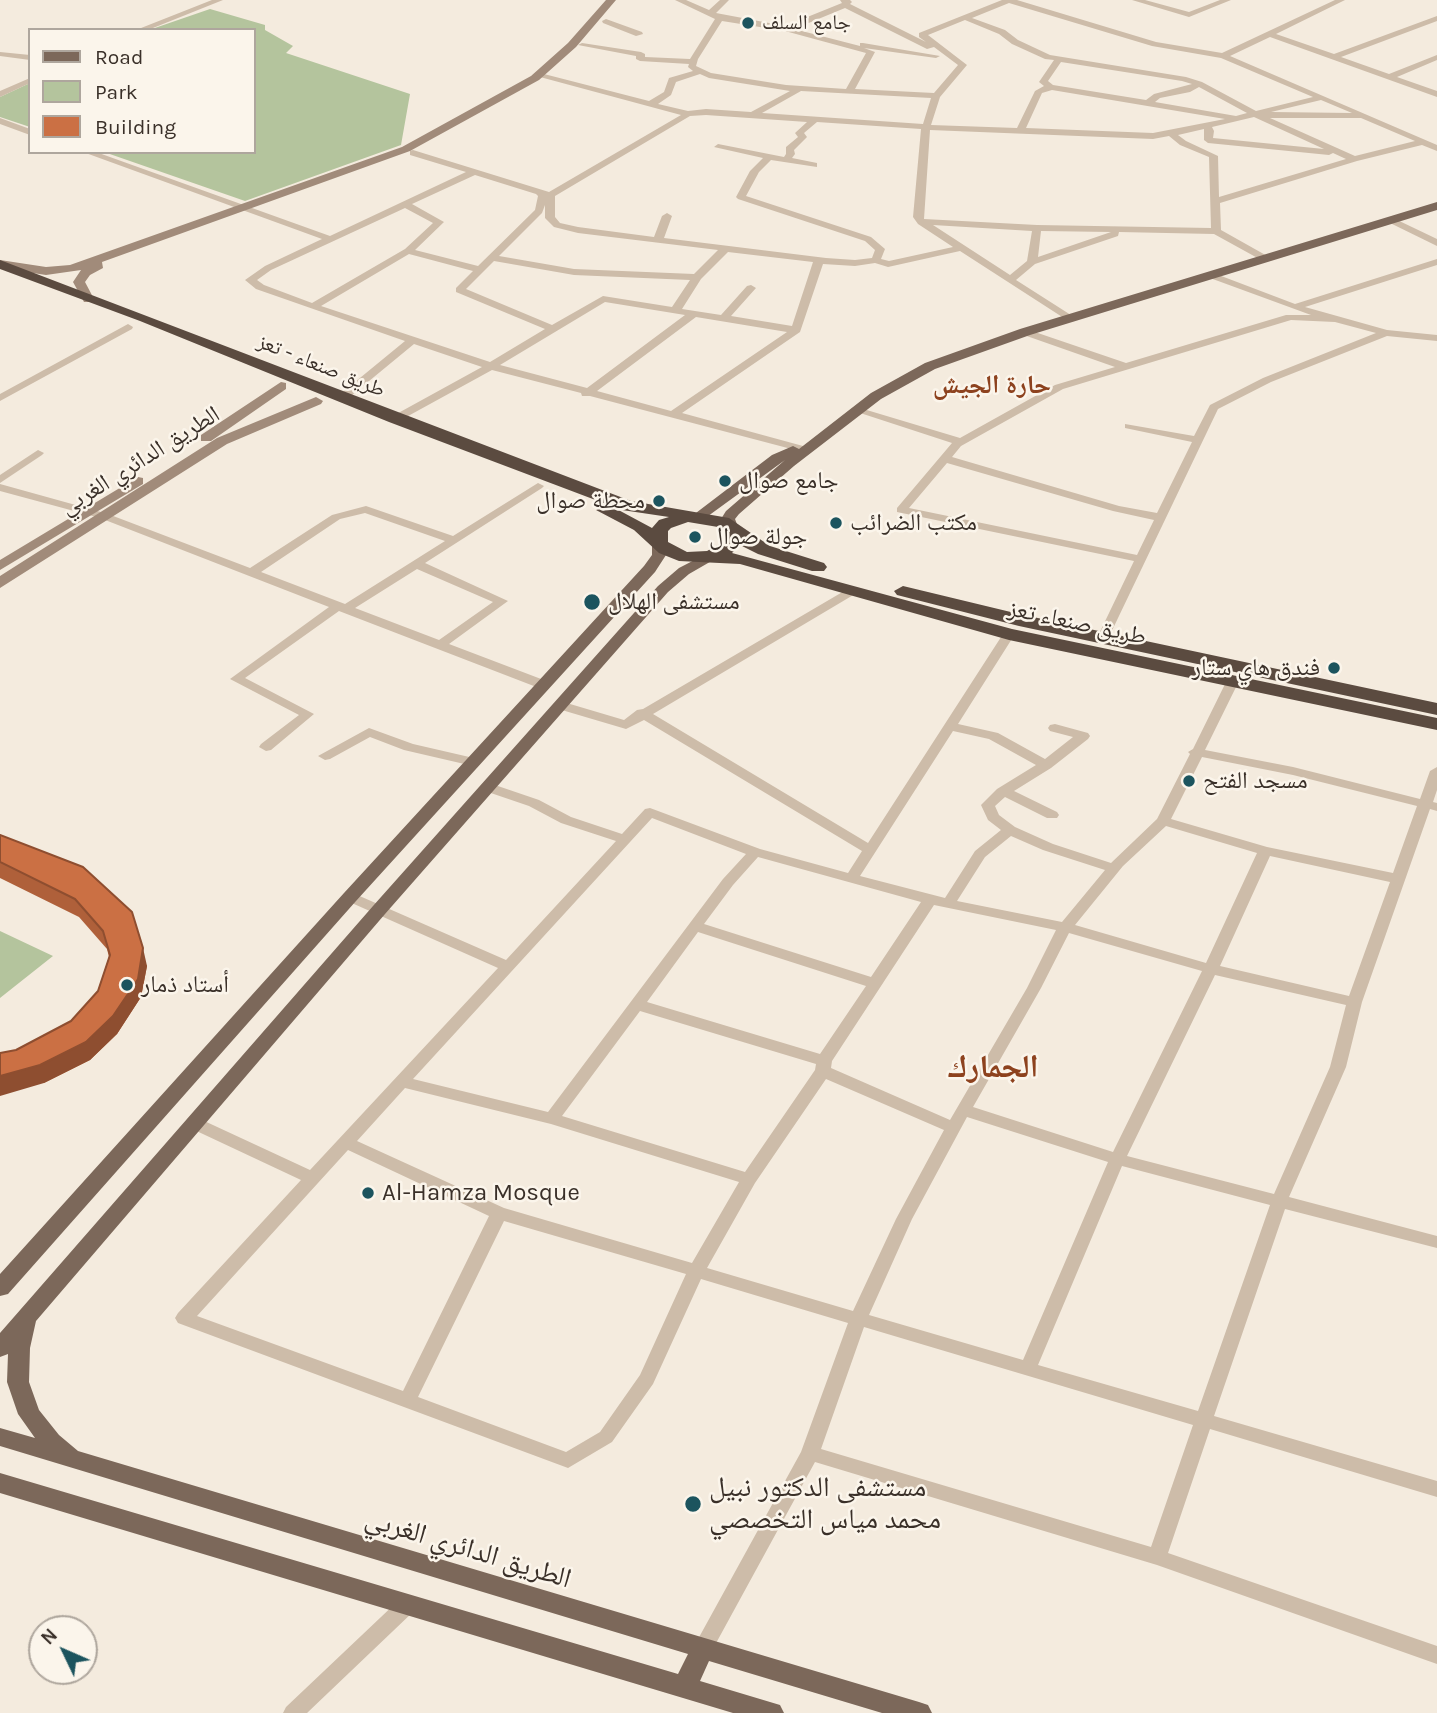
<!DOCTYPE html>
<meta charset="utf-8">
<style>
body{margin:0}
#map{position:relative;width:1437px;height:1713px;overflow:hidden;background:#f4ebde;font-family:Karla,sans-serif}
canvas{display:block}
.legend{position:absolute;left:28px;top:28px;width:228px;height:126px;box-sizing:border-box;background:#fbf5eb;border:2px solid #aea69d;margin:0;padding:9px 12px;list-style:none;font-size:21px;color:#3a3029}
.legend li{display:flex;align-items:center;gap:14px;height:35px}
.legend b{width:35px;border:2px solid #aea69d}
.north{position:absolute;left:28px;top:1615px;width:70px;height:70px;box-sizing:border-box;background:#fbf5eb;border:2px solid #aea69d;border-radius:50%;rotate:314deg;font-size:19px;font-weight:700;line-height:28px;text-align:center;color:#3a3029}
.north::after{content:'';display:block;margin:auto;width:24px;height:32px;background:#1c545e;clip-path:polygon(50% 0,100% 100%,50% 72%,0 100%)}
</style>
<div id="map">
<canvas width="1437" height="1713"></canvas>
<ul class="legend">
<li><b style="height:9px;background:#7c685a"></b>Road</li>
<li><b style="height:19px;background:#b4c49d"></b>Park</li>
<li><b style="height:19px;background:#cb7044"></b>Building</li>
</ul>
<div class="north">N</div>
</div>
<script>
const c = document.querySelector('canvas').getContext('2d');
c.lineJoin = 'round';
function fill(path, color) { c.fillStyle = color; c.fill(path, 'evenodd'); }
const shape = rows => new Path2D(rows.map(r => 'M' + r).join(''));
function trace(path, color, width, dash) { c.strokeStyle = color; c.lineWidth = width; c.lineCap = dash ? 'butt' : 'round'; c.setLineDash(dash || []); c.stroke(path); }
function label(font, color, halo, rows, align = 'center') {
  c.font = font + ' Karla,"Noto Naskh Arabic",sans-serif'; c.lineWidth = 5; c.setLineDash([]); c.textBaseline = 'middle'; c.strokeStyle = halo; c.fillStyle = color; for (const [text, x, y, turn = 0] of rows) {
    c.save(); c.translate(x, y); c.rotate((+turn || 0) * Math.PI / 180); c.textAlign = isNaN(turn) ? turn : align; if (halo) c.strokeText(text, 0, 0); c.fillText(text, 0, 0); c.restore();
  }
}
const green = shape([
 [210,9,265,25,265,30,293,46,286,53,410,94,401,145,245,201,104,152,254,152,254,30,149,30],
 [30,83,30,127,0,117,0,97],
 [0,931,53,956,0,998]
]);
const street = shape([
 [212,0,223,0,148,30,136,30,212,0],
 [675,0,686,0,709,10,720,0,729,0,716,13,785,26,842,3,840,0,850,0,852,2,850,4,926,42,919,37,919,33,1002,0,1017,0,1156,42,1222,53,1335,0,1345,0,1276,34,1334,54,1437,16,1437,21,1341,57,1389,74,1437,55,1437,60,1397,77,1437,91,1437,97,1270,37,1230,56,1437,145,1437,151,1422,145,1357,161,1220,203,1221,230,1269,257,1269,261,1263,261,1214,234,1119,232,1118,236,1035,264,1016,280,1074,317,1074,321,1070,322,960,251,888,267,875,263,855,266,823,264,800,332,682,413,803,446,805,448,799,451,590,396,582,396,581,393,492,370,399,421,391,421,391,417,482,367,414,344,346,400,338,400,338,396,405,341,256,289,245,280,265,266,322,239,83,152,96,152,330,236,466,172,410,155,410,151,413,150,549,192,681,115,540,77,544,74,649,101,664,92,669,78,693,71,688,67,689,64,640,61,636,59,636,56,578,45,582,43,641,52,645,54,645,57,690,59,715,19,675,0],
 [1009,3,1152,46,1221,58,1313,97,1256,111,1202,82,1186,77,1050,55,1018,40,1005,30,972,18,1009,3],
 [845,8,927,49,934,47,958,65,934,93,855,89,875,52,864,48,936,58,940,56,863,43,860,43,860,46,794,29,845,8],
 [965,20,999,34,1012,44,1045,59,1054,60,1039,82,1044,86,1035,91,1017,128,931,125,940,97,967,65,928,35,965,20],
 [722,21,785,31,866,53,846,89,786,85,711,73,696,66,698,59,722,21],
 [1061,62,1182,81,1192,84,1154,94,1146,100,1053,85,1048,81,1061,62],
 [700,74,709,78,790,91,751,112,706,109,688,111,658,104,671,95,676,82,700,74],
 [1199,87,1247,113,1236,116,1155,102,1160,98,1190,92,1199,87],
 [1052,90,1225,119,1153,133,1026,128,1042,93,1052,90],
 [801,91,931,98,923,124,762,113,801,91],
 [1321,100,1352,113,1271,112,1321,100],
 [706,115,807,122,795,133,798,137,786,147,786,154,784,157,718,144,714,147,763,158,750,171,736,197,738,199,865,241,875,250,872,258,855,260,826,258,664,238,672,216,667,213,662,216,654,237,578,227,560,223,555,217,555,196,690,116,706,115],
 [1254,117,1324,149,1213,138,1214,131,1212,127,1254,117],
 [1270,118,1361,118,1415,141,1355,156,1270,118],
 [817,122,921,129,913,217,918,224,953,247,889,261,881,259,885,249,871,237,746,196,759,172,771,160,817,167,817,163,792,158,795,154,794,150,807,137,804,133,817,122],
 [1204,129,1204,140,1208,143,1329,155,1333,153,1346,159,1219,197,1218,156,1186,141,1178,135,1204,129],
 [930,130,1153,139,1169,136,1180,145,1209,157,1211,228,1037,225,924,219,930,130],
 [475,175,536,194,538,196,535,210,478,266,415,250,444,222,412,204,475,175],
 [545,205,545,218,554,227,578,233,718,250,694,274,574,269,499,256,542,213,545,205],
 [405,208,433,223,405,249,312,303,264,285,257,280,271,270,405,208],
 [933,225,1032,231,1027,261,1010,275,933,225],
 [1041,231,1111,232,1038,257,1041,231],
 [728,252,813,262,792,326,731,316,756,288,751,285,747,286,721,315,682,309,701,279,728,252],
 [409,254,473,271,456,288,456,292,545,329,490,362,321,306,409,254],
 [494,261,574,275,690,280,672,307,603,296,552,325,466,289,494,261],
 [605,302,685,315,587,388,500,365,605,302],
 [696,317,787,332,671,411,597,391,696,317],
 [1132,0,1145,0,1189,12,1220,0,1231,0,1189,17,1132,0],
 [606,19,642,32,643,34,636,36,603,23,602,21,606,19],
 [0,52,30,55,30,60,0,56,0,52],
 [30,78,30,83,0,97,0,91,30,78],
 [0,118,30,129,30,135,0,124,0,118],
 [1391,217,1437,239,1437,246,1388,222,1386,220,1391,217],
 [1437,259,1437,265,1305,307,1387,330,1437,335,1437,341,1387,336,1271,382,1218,409,1107,641,1099,641,1097,638,1134,561,897,512,897,508,952,443,851,410,852,408,860,408,960,438,1055,385,1115,367,1021,334,1021,330,1029,330,1126,363,1286,315,1311,315,1210,278,1210,274,1216,274,1295,304,1437,259],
 [1291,320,1335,322,1376,333,1263,378,1210,405,1194,436,1125,424,1125,428,1192,442,1157,513,1119,506,952,457,961,446,1063,389,1291,320],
 [947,463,1113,511,1154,520,1137,555,909,508,947,463],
 [128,324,133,327,132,329,0,401,0,394,128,324],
 [38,450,44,453,42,455,0,483,0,475,38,450],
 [538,483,544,486,542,488,425,563,508,601,449,644,549,682,550,685,549,688,539,688,339,611,245,678,314,714,271,750,266,751,259,747,261,744,299,715,230,679,329,607,100,518,0,491,0,484,108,514,250,568,332,515,366,506,453,536,538,483],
 [365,513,445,541,345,604,261,572,340,519,365,513],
 [417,569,493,602,439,640,355,608,417,569],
 [851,587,855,588,857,591,855,594,653,714,868,843,1003,634,1009,630,1015,634,958,724,998,733,1045,759,1073,737,1050,731,1048,728,1050,725,1055,724,1088,733,1090,736,1088,739,1051,768,1014,791,1057,812,1059,815,1057,818,1047,818,1005,797,995,806,999,815,1015,827,1053,844,1111,863,1157,819,1190,754,1188,752,1193,749,1228,678,1238,678,1239,681,1205,750,1293,767,1420,799,1430,771,1437,767,1437,790,1433,802,1437,803,1437,811,1430,809,1362,1002,1346,1067,1289,1197,1437,1236,1437,1248,1285,1209,1214,1416,1437,1481,1437,1497,1210,1429,1168,1553,1437,1646,1437,1664,1157,1565,815,1462,709,1656,702,1659,695,1656,692,1650,801,1452,848,1323,701,1279,653,1384,612,1442,568,1468,178,1323,175,1318,178,1313,301,1180,188,1127,186,1123,188,1119,200,1119,310,1170,498,968,345,900,343,897,345,894,355,894,506,960,616,841,561,823,529,806,482,790,480,787,482,784,492,784,539,800,571,817,622,834,645,809,650,808,760,849,848,873,862,851,644,720,626,729,555,708,554,705,560,701,624,720,637,710,643,709,851,587],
 [953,731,989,739,1036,765,997,789,981,805,988,820,1001,830,975,851,945,898,860,876,953,731],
 [1202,757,1293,775,1417,806,1393,873,1267,847,1171,819,1202,757],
 [652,818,746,854,723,879,548,1112,413,1079,652,818],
 [1166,826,1257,853,1206,963,1075,925,1123,866,1166,826],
 [1011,836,1043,850,1105,870,1062,922,957,901,985,857,1011,836],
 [1270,856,1390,882,1349,996,1220,966,1270,856],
 [758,857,921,902,871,977,704,924,733,885,758,857],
 [934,905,1056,930,1027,988,950,1120,831,1068,832,1061,934,905],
 [698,932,866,986,820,1054,647,1002,698,932],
 [1069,933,1202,971,1113,1152,973,1107,1041,988,1069,933],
 [1215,975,1346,1005,1330,1067,1274,1194,1127,1156,1215,975],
 [640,1011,816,1064,815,1070,745,1172,562,1116,640,1011],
 [826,1079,944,1130,896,1219,853,1311,707,1268,755,1183,826,1079],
 [405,1088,551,1124,739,1182,692,1263,504,1208,357,1141,405,1088],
 [967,1117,1108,1162,1023,1360,869,1315,912,1219,967,1117],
 [348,1150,489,1216,403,1391,197,1316,348,1150],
 [1122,1166,1270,1205,1198,1411,1038,1365,1122,1166],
 [504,1221,686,1274,640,1375,600,1432,566,1452,418,1397,504,1221],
 [864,1327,1193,1425,1151,1547,821,1449,864,1327],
 [369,728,413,744,478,759,480,762,473,766,404,750,370,737,330,759,325,760,318,756,369,728],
 [407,1597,414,1599,417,1605,414,1611,307,1713,283,1713,286,1707,400,1599,407,1597]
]);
const secondary = shape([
 [606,0,616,0,576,47,539,80,410,151,102,262,103,268,90,275,85,282,94,299,92,302,84,302,73,282,81,270,46,275,0,268,0,260,46,267,70,265,402,147,531,76,568,43,606,0],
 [281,382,286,383,286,389,211,441,201,441,201,435,281,382],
 [316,397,323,401,321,404,227,444,0,588,0,576,217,438,316,397],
 [138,477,143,478,143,484,0,570,0,560,138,477]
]);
const primary = shape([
 [1437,202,1437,210,1030,335,935,369,881,399,794,466,739,514,735,519,738,527,736,530,726,530,724,527,721,519,726,511,785,460,704,519,699,520,692,516,772,455,793,446,799,449,871,393,925,363,1020,329,1437,202],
 [659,540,666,544,666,555,655,572,356,901,8,1294,0,1296,0,1274,344,893,644,566,652,555,652,544,659,540],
 [710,552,715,553,715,559,689,574,668,592,385,914,36,1321,30,1348,29,1382,39,1410,59,1435,78,1451,919,1702,928,1705,932,1713,882,1713,709,1661,700,1681,780,1705,784,1713,733,1713,0,1493,0,1473,678,1674,688,1654,0,1446,0,1428,35,1438,18,1414,7,1382,8,1354,0,1357,0,1333,373,906,658,586,679,568,710,552]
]);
const highway = shape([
 [0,260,631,501,729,518,770,546,824,563,827,567,824,571,812,571,758,554,740,545,732,553,1012,629,1437,718,1437,730,1009,640,740,564,679,561,659,553,634,530,596,510,605,505,611,506,652,528,659,520,669,517,622,510,389,422,140,321,0,269,0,260],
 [688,522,718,527,723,529,725,541,707,551,687,552,668,542,668,531,671,528,688,522],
 [903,586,1019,614,1437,703,1437,715,1019,626,897,595,894,591,903,586]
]);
const wall = shape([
 [0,835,83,867,147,966,141,997,117,1034,90,1060,44,1083,16,1050,71,1021,98,991,109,957,107,949,79,917,0,878]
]);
const shadedWall = shape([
 [143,948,147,966,141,997,117,1034,90,1060,44,1083,0,1096,0,1076,40,1065]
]);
const building = shape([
 [0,835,83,867,132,912,143,948,138,979,113,1016,86,1042,40,1065,0,1076,0,1053,16,1050,71,1021,98,991,110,955,103,931,75,899,0,862,0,835]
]);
const markers = [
 [748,23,7,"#1c545e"],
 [725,481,7,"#1c545e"],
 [659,501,7,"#1c545e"],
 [836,523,7,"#1c545e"],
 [695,537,7,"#1c545e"],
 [592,602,9,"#1c545e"],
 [1334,668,7,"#1c545e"],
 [1189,781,7,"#1c545e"],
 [127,985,7,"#1c545e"],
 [368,1193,7,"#1c545e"],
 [693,1504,9,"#1c545e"]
];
const farPoinames = [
 ["جامع السلف",762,23]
];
const farStreetnames = [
 ["طريق صنعاء - تعز",321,366,22]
];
const streetNames = [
 ["الطريق الدائري الغربي",140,461,-32],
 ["طريق صنعاء تعز",1077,623,12]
];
const poiNames = [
 ["جامع صوال",739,481],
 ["محطة صوال",645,501,"right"],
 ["مكتب الضرائب",850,523],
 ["جولة صوال",709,537],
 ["مستشفى الهلال",608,602],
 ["فندق هاي ستار",1320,668,"right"],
 ["مسجد الفتح",1203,781],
 ["أستاد ذمار",141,985],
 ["Al-Hamza Mosque",382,1193]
];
const farDistrictnames = [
 ["حارة الجيش",992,386]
];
const nearPoinames = [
 ["مستشفى الدكتور نبيل",709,1488],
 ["محمد مياس التخصصي",709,1520]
];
const nearStreetnames = [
 ["الطريق الدائري الغربي",468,1549,17]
];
const districtNames = [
 ["الجمارك",993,1068]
];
fill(green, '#b4c49d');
fill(street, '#cdbca9');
fill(secondary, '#a18b7a');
fill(primary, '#7c685a');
fill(highway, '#5b4b40');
fill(wall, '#af603a');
fill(shadedWall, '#8e4e30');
fill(building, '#cb7044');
trace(building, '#8e4e30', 2);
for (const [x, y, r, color] of markers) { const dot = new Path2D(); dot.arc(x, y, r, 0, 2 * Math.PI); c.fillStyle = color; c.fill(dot); trace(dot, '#fbf5eb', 2.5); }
label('21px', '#3a3029', '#fbf5eb', farPoinames, 'left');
label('21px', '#3a3029', '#fbf5eb', farStreetnames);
label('24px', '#3a3029', '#fbf5eb', streetNames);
label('24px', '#3a3029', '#fbf5eb', poiNames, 'left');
label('bold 26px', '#8d421e', '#fbf5eb', farDistrictnames);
label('28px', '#3a3029', '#fbf5eb', nearPoinames, 'left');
label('28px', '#3a3029', '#fbf5eb', nearStreetnames);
label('bold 32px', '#8d421e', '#fbf5eb', districtNames);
</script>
